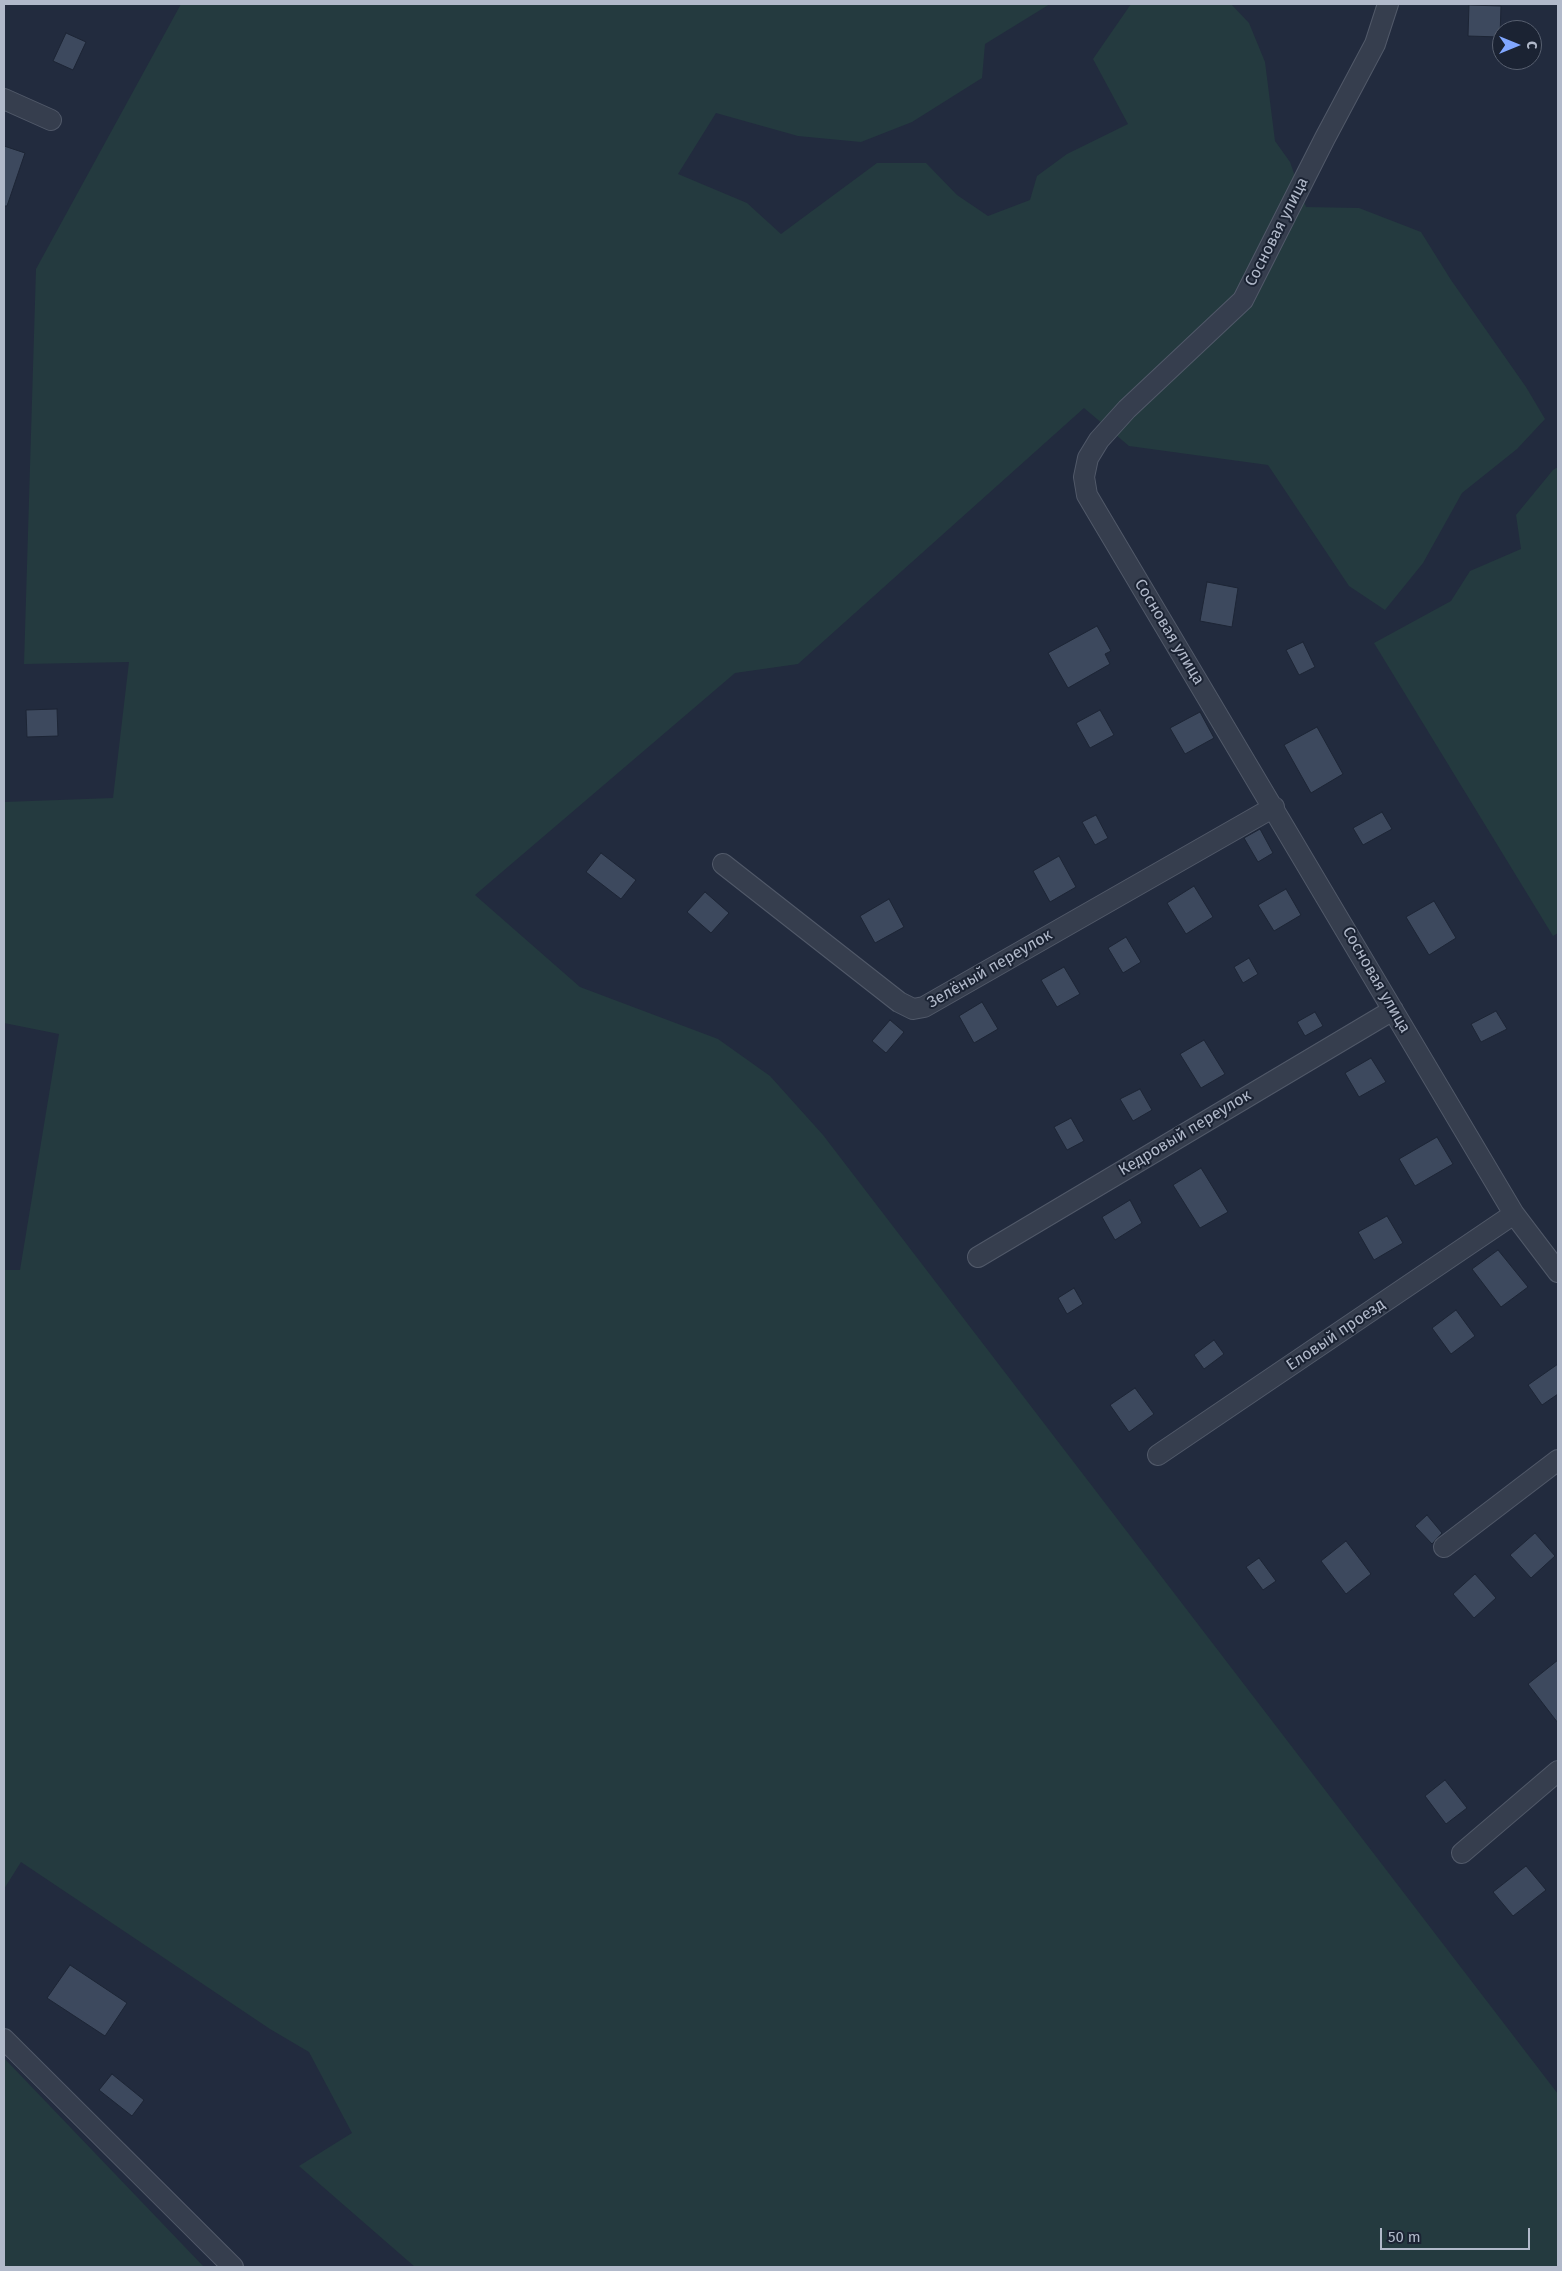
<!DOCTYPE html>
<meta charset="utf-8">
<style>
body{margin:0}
#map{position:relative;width:1562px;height:2271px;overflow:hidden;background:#222b3e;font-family:"Fira Sans",sans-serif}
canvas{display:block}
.frame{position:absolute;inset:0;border:5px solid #b1b9ca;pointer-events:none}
.north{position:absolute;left:1492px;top:20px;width:50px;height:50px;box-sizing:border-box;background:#1b2333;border:1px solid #575f6f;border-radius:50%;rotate:90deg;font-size:14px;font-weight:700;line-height:20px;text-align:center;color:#b1b9ca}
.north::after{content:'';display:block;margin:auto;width:18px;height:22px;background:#81a7ff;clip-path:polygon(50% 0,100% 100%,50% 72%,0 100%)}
.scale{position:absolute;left:1380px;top:2228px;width:150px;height:22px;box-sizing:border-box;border:2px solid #b1b9ca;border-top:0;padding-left:6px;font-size:15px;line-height:18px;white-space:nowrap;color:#b1b9ca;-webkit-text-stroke:4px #1b2333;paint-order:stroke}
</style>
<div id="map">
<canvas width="1562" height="2271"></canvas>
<div class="frame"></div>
<div class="north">С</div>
<div class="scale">50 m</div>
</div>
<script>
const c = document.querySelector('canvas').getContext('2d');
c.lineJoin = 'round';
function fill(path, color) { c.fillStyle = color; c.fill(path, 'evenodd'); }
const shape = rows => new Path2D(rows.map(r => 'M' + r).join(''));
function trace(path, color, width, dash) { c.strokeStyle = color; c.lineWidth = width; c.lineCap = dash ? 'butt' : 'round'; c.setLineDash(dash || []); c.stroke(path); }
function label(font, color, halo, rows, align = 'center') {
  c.font = font + ' "Fira Sans",sans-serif'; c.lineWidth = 4; c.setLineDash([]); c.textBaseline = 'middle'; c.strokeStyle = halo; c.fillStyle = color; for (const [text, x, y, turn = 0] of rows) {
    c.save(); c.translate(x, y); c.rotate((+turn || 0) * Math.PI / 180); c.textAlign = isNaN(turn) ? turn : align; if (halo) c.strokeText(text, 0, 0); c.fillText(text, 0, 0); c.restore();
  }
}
const green = shape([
 [181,4,1050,4,985,44,982,78,912,122,861,142,798,136,716,113,678,174,747,203,781,234,877,163,926,163,957,195,988,216,1030,200,1037,176,1067,154,1128,124,1093,59,1131,4,1231,4,1249,23,1265,62,1275,141,1290,162,1306,207,1359,208,1421,232,1451,280,1526,387,1545,419,1517,449,1462,493,1423,563,1385,610,1349,586,1268,465,1129,446,1084,408,798,664,735,673,475,895,580,987,718,1039,770,1076,823,1135,1558,2094,1558,2267,415,2267,299,2166,352,2133,309,2052,270,2029,21,1862,4,1889,4,1270,20,1270,59,1034,4,1023,4,802,113,798,129,662,24,664,36,269],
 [1558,467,1558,933,1553,936,1374,643,1451,601,1470,571,1521,549,1516,515,1553,470],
 [4,2058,204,2267,4,2267]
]);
const building = shape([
 [1469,5,1501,6,1500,37,1468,36,1469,5],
 [66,33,86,42,73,70,53,61,66,33],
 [4,146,25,153,7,206,4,206,4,146],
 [1207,582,1238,588,1232,627,1200,621,1207,582],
 [1097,626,1111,651,1105,654,1110,664,1068,688,1048,653,1097,626],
 [1303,642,1315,667,1299,675,1286,650,1303,642],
 [57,709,58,736,27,737,26,710,57,709],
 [1100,710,1114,735,1090,748,1076,723,1100,710],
 [1200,712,1214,738,1185,754,1170,728,1200,712],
 [1317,727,1343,774,1311,793,1284,745,1317,727],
 [1382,812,1392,829,1363,845,1353,828,1382,812],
 [1096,815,1108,838,1095,845,1082,822,1096,815],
 [1260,829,1273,853,1258,862,1244,838,1260,829],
 [601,853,636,880,621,899,586,872,601,853],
 [1059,856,1076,887,1050,902,1033,871,1059,856],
 [1194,886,1213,917,1186,934,1167,903,1194,886],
 [1286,889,1301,915,1274,931,1258,905,1286,889],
 [705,892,729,913,711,933,687,912,705,892],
 [889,899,904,927,875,943,860,916,889,899],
 [1434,901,1456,938,1429,955,1406,917,1434,901],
 [1126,937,1141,962,1123,973,1108,948,1126,937],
 [1249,958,1258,974,1243,983,1234,967,1249,958],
 [1064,967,1080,994,1057,1007,1041,980,1064,967],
 [982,1002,998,1029,974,1043,959,1016,982,1002],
 [1496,1011,1507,1029,1481,1042,1471,1024,1496,1011],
 [1315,1012,1323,1026,1305,1036,1297,1022,1315,1012],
 [890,1020,904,1032,886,1053,872,1041,890,1020],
 [1204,1040,1225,1074,1201,1088,1180,1054,1204,1040],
 [1371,1058,1386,1082,1359,1097,1345,1073,1371,1058],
 [1140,1089,1152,1110,1133,1121,1120,1099,1140,1089],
 [1071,1118,1084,1141,1067,1150,1054,1127,1071,1118],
 [1437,1137,1453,1164,1415,1186,1399,1159,1437,1137],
 [1201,1168,1228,1212,1200,1228,1173,1185,1201,1168],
 [1130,1200,1142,1223,1115,1240,1102,1217,1130,1200],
 [1387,1216,1403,1243,1374,1260,1358,1232,1387,1216],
 [1498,1250,1528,1287,1501,1307,1472,1269,1498,1250],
 [1074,1288,1083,1304,1067,1314,1058,1298,1074,1288],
 [1456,1310,1475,1336,1451,1354,1432,1328,1456,1310],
 [1214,1340,1224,1354,1204,1369,1194,1355,1214,1340],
 [1558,1364,1558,1394,1542,1405,1528,1385,1558,1364],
 [1135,1388,1154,1414,1129,1432,1110,1405,1135,1388],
 [1427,1515,1442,1533,1432,1544,1415,1526,1427,1515],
 [1535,1533,1555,1556,1531,1578,1510,1555,1535,1533],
 [1346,1541,1371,1574,1346,1594,1321,1561,1346,1541],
 [1259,1558,1276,1581,1263,1590,1246,1567,1259,1558],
 [1475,1574,1496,1598,1474,1618,1453,1594,1475,1574],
 [1558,1660,1558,1723,1528,1684,1558,1660],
 [1445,1780,1467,1808,1446,1824,1425,1796,1445,1780],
 [1526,1866,1546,1890,1513,1916,1493,1892,1526,1866],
 [70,1965,127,2003,105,2036,47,1998,70,1965],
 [112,2074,144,2100,132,2116,99,2090,112,2074]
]);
const minor = shape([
 [1388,4,1375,44,1325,138,1243,300,1127,409,1099,440,1088,458,1084,477,1087,495,1097,512,1514,1214,1558,1272],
 [4,99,51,120],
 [723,864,899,1002,913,1009,924,1007,1274,807],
 [978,1257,1393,1010],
 [1158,1455,1514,1214],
 [1444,1547,1558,1460],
 [1462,1853,1558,1771],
 [4,2039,233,2267]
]);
const streetNames = [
 ["Сосновая улица",1277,232,-63],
 ["Сосновая улица",1169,632,59],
 ["Зелёный переулок",990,969,-30],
 ["Сосновая улица",1376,980,60],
 ["Кедровый переулок",1185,1133,-31],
 ["Еловый проезд",1336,1335,-34]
];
fill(green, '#243a3f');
fill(building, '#3d495e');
trace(building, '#1d2535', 1);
trace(minor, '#515969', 22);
trace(minor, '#363e4e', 20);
label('16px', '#b1b9ca', '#1b2333', streetNames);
</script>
